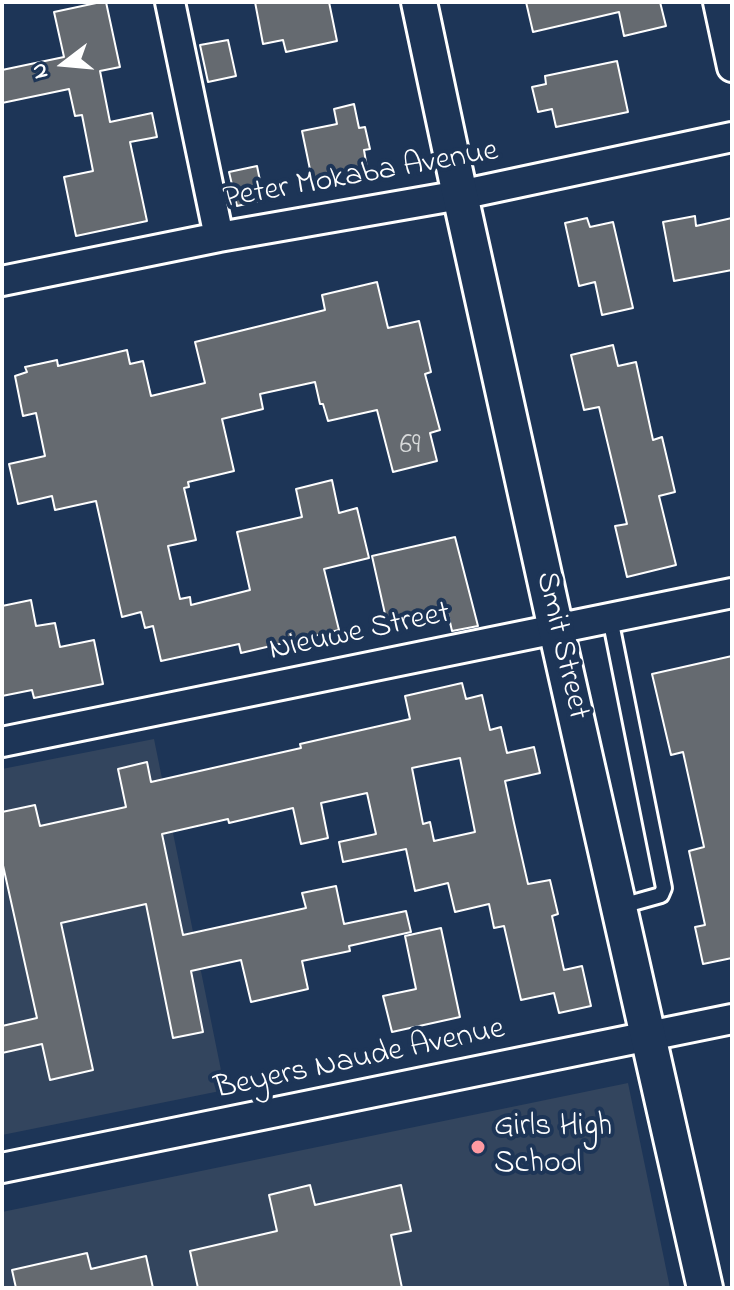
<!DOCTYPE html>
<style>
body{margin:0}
#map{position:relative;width:734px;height:1290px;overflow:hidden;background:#1d3557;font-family:"Indie Flower",sans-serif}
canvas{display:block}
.frame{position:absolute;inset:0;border:4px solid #fff;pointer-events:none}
.north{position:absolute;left:24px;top:24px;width:80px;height:80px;-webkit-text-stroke:6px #1d3557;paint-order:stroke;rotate:254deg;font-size:22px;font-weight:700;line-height:32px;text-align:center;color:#fff}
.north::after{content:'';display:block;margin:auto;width:28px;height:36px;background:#fff;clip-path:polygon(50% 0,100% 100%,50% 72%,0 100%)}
</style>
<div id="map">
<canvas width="734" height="1290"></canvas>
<div class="frame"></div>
<div class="north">N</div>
</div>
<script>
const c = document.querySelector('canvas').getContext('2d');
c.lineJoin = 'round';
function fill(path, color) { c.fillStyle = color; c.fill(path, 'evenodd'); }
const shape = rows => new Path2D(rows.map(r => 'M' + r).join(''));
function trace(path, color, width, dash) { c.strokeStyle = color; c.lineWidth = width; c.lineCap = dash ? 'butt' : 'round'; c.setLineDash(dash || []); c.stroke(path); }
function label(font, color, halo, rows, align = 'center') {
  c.font = font + ' "Indie Flower",sans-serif'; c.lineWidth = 8; c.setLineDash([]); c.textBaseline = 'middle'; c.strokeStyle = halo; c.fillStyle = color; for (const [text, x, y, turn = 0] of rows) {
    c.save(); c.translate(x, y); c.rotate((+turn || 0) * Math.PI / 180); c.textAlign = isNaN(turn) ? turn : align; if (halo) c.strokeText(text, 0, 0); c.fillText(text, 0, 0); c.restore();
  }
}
const built = shape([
 [154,739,225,1090,2,1135,2,769],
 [628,1083,670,1288,2,1288,2,1212]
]);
const building = shape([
 [101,2,106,2,120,67,100,71,110,122,152,113,157,137,130,142,147,221,76,236,64,177,93,171,82,115,75,116,69,89,2,103,2,70,64,57,54,12,101,2],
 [255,2,329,2,337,41,286,52,283,40,263,44,255,2],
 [526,2,660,2,666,26,624,36,619,12,533,32,526,2],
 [228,40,236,76,208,82,200,45,228,40],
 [617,61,628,112,556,127,552,109,538,112,532,87,546,84,545,76,617,61],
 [354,104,359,128,365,127,370,149,364,150,367,168,312,179,302,131,337,124,334,109,354,104],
 [257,166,264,200,237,206,229,172,257,166],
 [695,216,696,226,732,218,732,270,674,281,663,222,695,216],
 [587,218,590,227,613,222,633,308,602,315,595,282,579,286,565,223,587,218],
 [377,282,388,328,419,321,431,372,425,374,440,430,430,433,437,461,393,472,377,410,328,421,323,404,320,404,315,382,260,394,263,409,222,419,234,471,188,482,189,487,184,488,196,540,168,546,180,599,190,597,191,605,250,590,237,532,302,517,296,489,332,480,339,513,357,508,369,558,324,569,339,630,241,653,239,644,161,661,153,626,145,628,141,612,122,617,96,501,55,510,52,496,18,504,9,464,45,456,36,413,23,416,15,376,27,372,25,367,57,360,58,366,127,350,130,364,143,361,151,396,205,383,195,342,325,310,322,295,377,282],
 [613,345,618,366,636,362,653,440,662,437,675,492,659,496,676,565,627,577,615,526,627,524,599,407,584,410,571,355,613,345],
 [455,537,478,626,452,631,447,609,387,623,372,556,455,537],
 [31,600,36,626,55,623,60,647,94,640,103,684,34,698,32,690,2,696,2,606,31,600],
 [732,656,732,958,703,964,695,927,705,925,689,851,704,847,683,752,671,755,652,674,732,656],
 [462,683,466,699,482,695,490,730,501,727,507,753,534,747,540,773,505,781,514,823,528,884,550,880,558,914,552,916,564,970,582,966,591,1006,559,1013,554,993,521,1000,504,926,494,928,489,904,455,912,448,883,415,891,406,849,343,862,339,842,376,834,367,793,321,803,328,838,301,844,293,808,229,823,228,819,162,834,183,935,306,908,302,893,336,886,344,924,406,911,411,932,349,946,350,951,302,961,308,989,251,1002,241,960,191,971,203,1032,173,1038,146,904,61,923,93,1070,50,1080,42,1044,2,1053,2,1026,37,1018,2,861,2,812,35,805,40,826,126,807,118,769,147,762,151,782,301,748,300,744,410,719,405,696,462,683],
 [460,758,475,832,434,841,430,822,423,824,412,768,460,758],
 [441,928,460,1017,392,1032,383,996,416,989,405,936,441,928],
 [310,1185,315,1205,401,1185,411,1231,391,1235,402,1288,198,1288,190,1251,277,1231,269,1195,310,1185],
 [87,1253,91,1269,146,1256,153,1288,16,1288,12,1270,87,1253]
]);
const service = shape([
 [610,618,664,888,661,895,618,907]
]);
const minor = shape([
 [170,2,219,237],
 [718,2,732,67],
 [2,281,219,237,460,195,732,137],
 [2,742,732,593],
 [2,1168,732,1019]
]);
const tertiary = shape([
 [419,2,460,195,556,629,705,1288]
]);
const markers = [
 [478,1147,8,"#ff9aa2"]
];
const numberNames = [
 ["69",410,447]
];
const streetNames = [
 ["Peter Mokaba Avenue",361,177,-10],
 ["Nieuwe Street",360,634,-12],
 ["Smit Street",560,646,77],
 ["Beyers Naude Avenue",360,1061,-12]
];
const poiNames = [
 ["Girls High",494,1129],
 ["School",494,1166]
];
fill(built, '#33455e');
fill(building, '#656a70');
trace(building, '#fff', 2);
trace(service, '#fff', 20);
trace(minor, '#fff', 34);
trace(tertiary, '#fff', 40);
trace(service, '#1d3557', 14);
trace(minor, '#1d3557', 28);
trace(tertiary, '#1d3557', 34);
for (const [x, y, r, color] of markers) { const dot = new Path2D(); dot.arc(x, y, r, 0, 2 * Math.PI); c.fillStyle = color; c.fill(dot); trace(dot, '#1d3557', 3); }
label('28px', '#d8dadb', null, numberNames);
label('32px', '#fff', '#1d3557', streetNames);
label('32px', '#fff', '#1d3557', poiNames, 'left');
</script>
